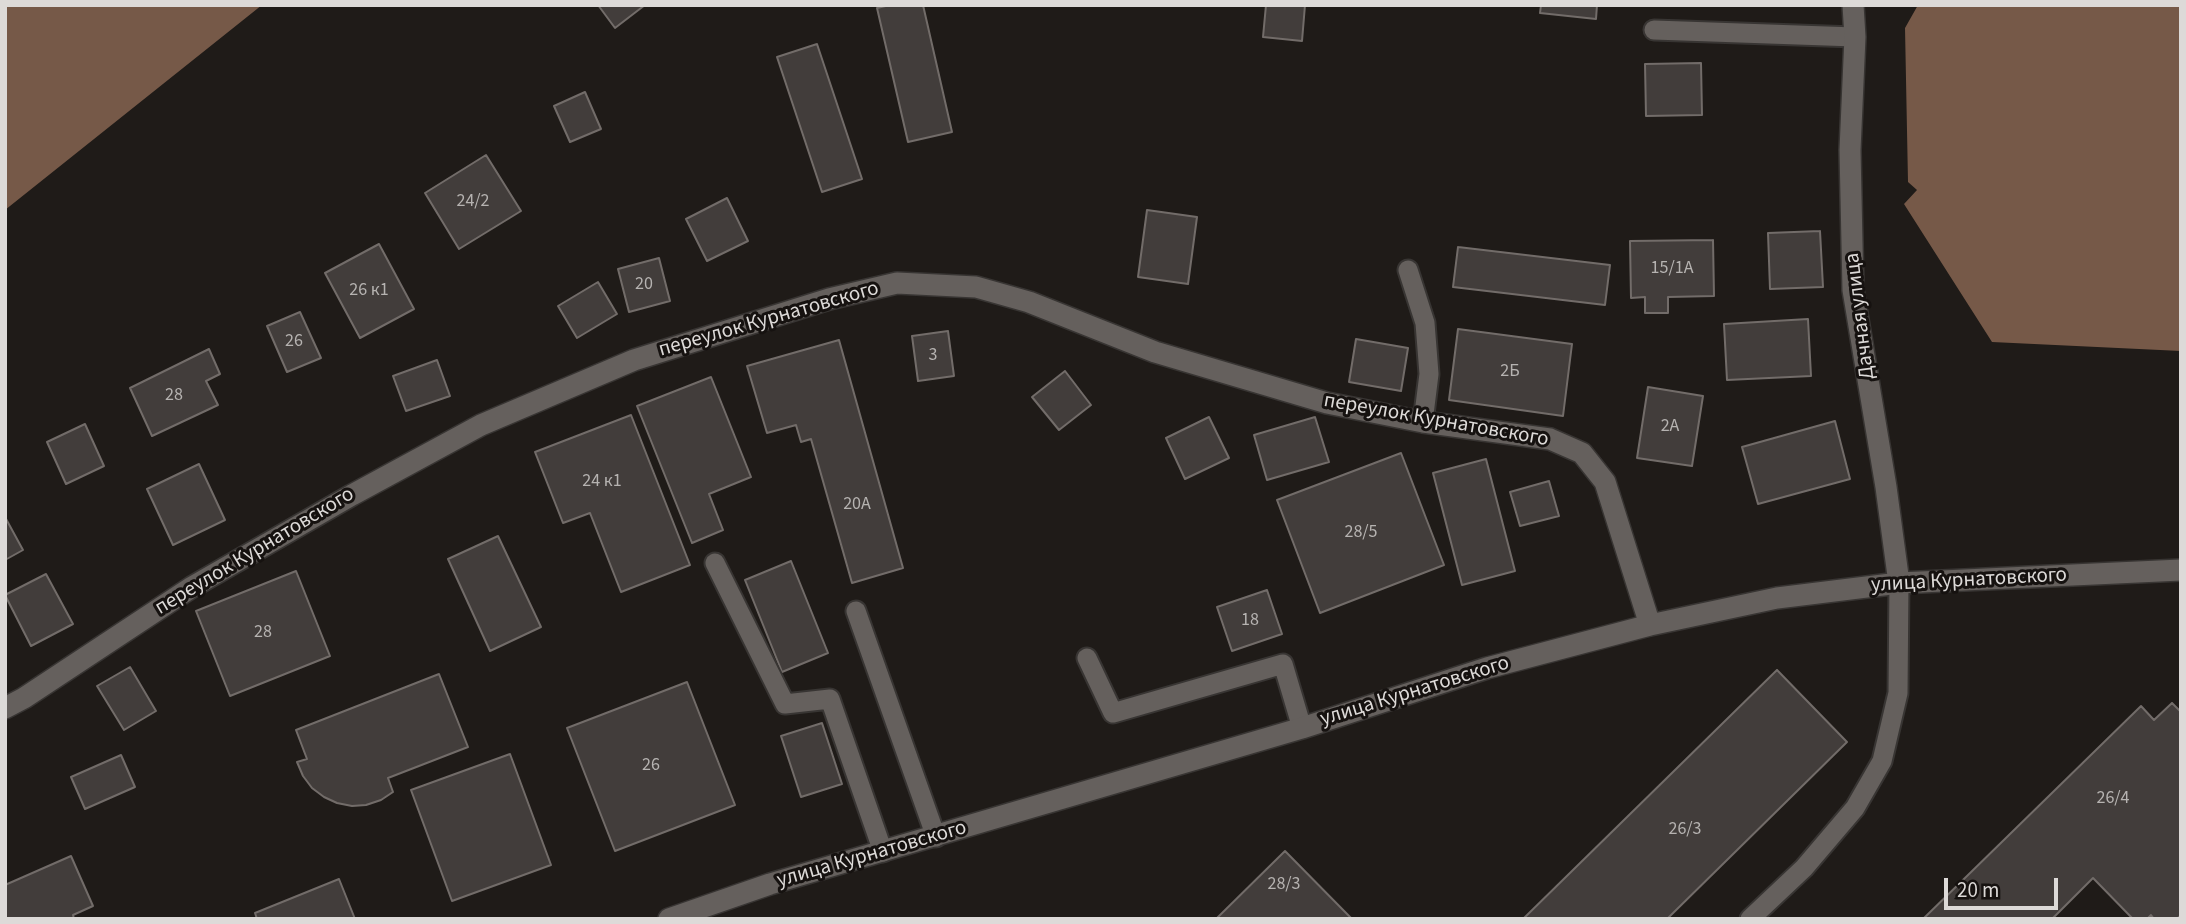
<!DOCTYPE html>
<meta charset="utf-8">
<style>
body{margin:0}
#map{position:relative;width:2186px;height:924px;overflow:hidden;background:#1f1b18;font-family:"Source Sans 3",sans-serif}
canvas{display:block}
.frame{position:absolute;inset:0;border:7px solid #dddad8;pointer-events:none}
.scale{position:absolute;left:1944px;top:878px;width:114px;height:32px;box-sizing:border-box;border:4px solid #dddad8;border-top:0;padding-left:9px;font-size:21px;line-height:24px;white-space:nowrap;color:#dddad8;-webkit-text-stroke:5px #161210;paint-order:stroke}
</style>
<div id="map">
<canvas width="2186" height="924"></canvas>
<div class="frame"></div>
<div class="scale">20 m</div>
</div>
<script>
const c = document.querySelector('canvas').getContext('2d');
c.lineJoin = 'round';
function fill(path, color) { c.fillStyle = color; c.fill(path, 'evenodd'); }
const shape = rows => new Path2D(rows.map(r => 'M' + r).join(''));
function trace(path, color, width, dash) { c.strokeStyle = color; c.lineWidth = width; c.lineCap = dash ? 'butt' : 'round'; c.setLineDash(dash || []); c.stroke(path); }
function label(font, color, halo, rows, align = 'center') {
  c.font = font + ' "Source Sans 3",sans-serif'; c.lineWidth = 6; c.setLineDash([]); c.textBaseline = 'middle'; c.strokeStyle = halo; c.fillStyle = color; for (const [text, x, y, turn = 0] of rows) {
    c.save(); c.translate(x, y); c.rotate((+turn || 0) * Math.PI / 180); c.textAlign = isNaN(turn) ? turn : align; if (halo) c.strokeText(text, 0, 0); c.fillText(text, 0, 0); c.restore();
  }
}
const water = shape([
 [5,5,262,5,5,210],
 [1918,5,2181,5,2181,351,1992,342,1904,204,1917,190,1908,182,1905,28]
]);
const building = shape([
 [598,5,645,5,615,28,598,5],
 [890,5,923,5,952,132,908,142,877,8,890,5],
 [1266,5,1305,5,1302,41,1263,37,1266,5],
 [1541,5,1597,5,1596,19,1540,13,1541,5],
 [817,44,862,179,822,192,777,57,817,44],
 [1701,63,1702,115,1646,116,1645,64,1701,63],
 [585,92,601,129,570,142,554,106,585,92],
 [486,155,521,211,459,249,425,193,486,155],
 [727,198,748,241,707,261,686,219,727,198],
 [1147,210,1197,217,1188,284,1138,277,1147,210],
 [1820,231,1823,287,1770,289,1768,233,1820,231],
 [1713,240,1714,296,1668,297,1668,313,1645,313,1645,297,1631,298,1630,241,1713,240],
 [379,244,414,309,360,338,325,273,379,244],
 [1458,247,1610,265,1605,305,1453,287,1458,247],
 [659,258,670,301,629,312,618,269,659,258],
 [598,282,617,314,577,338,558,306,598,282],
 [300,312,321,358,287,372,267,326,300,312],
 [1808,319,1811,376,1727,380,1724,324,1808,319],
 [1458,329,1572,344,1563,416,1449,400,1458,329],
 [948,331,954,376,918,381,912,336,948,331],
 [1356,339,1408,348,1401,391,1349,382,1356,339],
 [839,340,903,568,852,583,811,439,801,442,796,425,767,433,747,366,839,340],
 [209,349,220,374,206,381,218,405,152,436,130,388,209,349],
 [437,360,450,396,406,411,393,376,437,360],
 [1065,371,1091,405,1059,430,1032,397,1065,371],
 [711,377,751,477,709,494,723,530,692,543,637,406,711,377],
 [1648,387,1703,396,1692,466,1637,458,1648,387],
 [631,415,690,565,621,592,590,513,563,523,535,452,631,415],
 [1209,417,1229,458,1185,479,1166,438,1209,417],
 [1315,417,1329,462,1267,480,1254,435,1315,417],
 [1835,421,1850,479,1758,504,1742,447,1835,421],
 [85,424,104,466,66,484,47,442,85,424],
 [1401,453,1444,565,1320,613,1277,500,1401,453],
 [1486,459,1515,571,1462,585,1433,473,1486,459],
 [199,464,225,520,173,545,147,489,199,464],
 [1549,481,1559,516,1520,526,1510,492,1549,481],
 [5,517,23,550,5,560,5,517],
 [498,536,541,627,490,651,448,559,498,536],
 [791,561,828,653,782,672,745,580,791,561],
 [296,571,330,656,230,696,196,611,296,571],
 [46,574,73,624,31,646,5,595,46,574],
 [1267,590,1282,634,1232,651,1217,607,1267,590],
 [130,667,156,711,124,730,97,686,130,667],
 [1777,670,1847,742,1667,919,1523,919,1777,670],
 [439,674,468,747,388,778,393,792,381,800,366,805,352,806,337,803,324,797,312,788,303,776,297,762,307,759,296,730,439,674],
 [687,682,735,805,615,851,567,728,687,682],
 [2172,703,2181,712,2181,915,2177,919,2154,919,2151,915,2147,919,2133,919,2093,878,2052,919,1923,919,2141,706,2154,720,2172,703],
 [822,723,842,784,801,797,781,736,822,723],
 [510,754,551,865,452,901,411,790,510,754],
 [121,755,135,787,85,809,71,777,121,755],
 [1285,851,1352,919,1216,919,1285,851],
 [71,856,93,906,73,915,74,919,5,919,5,885,71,856],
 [339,879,355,919,257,919,255,913,339,879]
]);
const service = shape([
 [1654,30,1855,37],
 [1408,270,1425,323,1429,374,1423,422],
 [715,563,785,704,830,699,883,852],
 [856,611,936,837],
 [1087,658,1113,713,1283,664,1302,728],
 [1750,919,1804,868,1855,808,1882,761,1898,693,1899,583]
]);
const minor = shape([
 [1853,5,1855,37,1850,150,1853,290,1886,487,1899,583],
 [5,708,24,698,192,587,352,495,481,425,634,360,829,299,897,283,976,287,1029,302,1155,352,1327,403,1423,422,1550,439,1582,453,1605,482,1650,625],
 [669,919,770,884,1302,728,1487,668,1650,625,1777,598,1899,583,2181,570]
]);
const numberNames = [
 ["24/2",473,202],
 ["15/1А",1672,269],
 ["20",644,285],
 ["26 к1",369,291],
 ["26",294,342],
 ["3",933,356],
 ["2Б",1510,372],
 ["28",174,396],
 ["2А",1670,427],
 ["24 к1",602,482],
 ["20А",857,505],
 ["28/5",1361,533],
 ["18",1250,621],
 ["28",263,633],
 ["26",651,766],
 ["26/4",2113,799],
 ["26/3",1685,830],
 ["28/3",1284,885]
];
const streetNames = [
 ["Дачная улица",1861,316,-97],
 ["переулок Курнатовского",769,320,-16],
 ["переулок Курнатовского",1436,421,10],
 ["переулок Курнатовского",255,552,-31],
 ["улица Курнатовского",1969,581,-3],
 ["улица Курнатовского",1415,692,-17],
 ["улица Курнатовского",872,855,-16]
];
fill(water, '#765948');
fill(building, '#423d3b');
trace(building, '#726c69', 2);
trace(service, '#383533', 23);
trace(minor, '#383533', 24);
trace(service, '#65605d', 19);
trace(minor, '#65605d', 21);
label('18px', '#b6b3b1', null, numberNames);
label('21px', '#dddad8', '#161210', streetNames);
</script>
